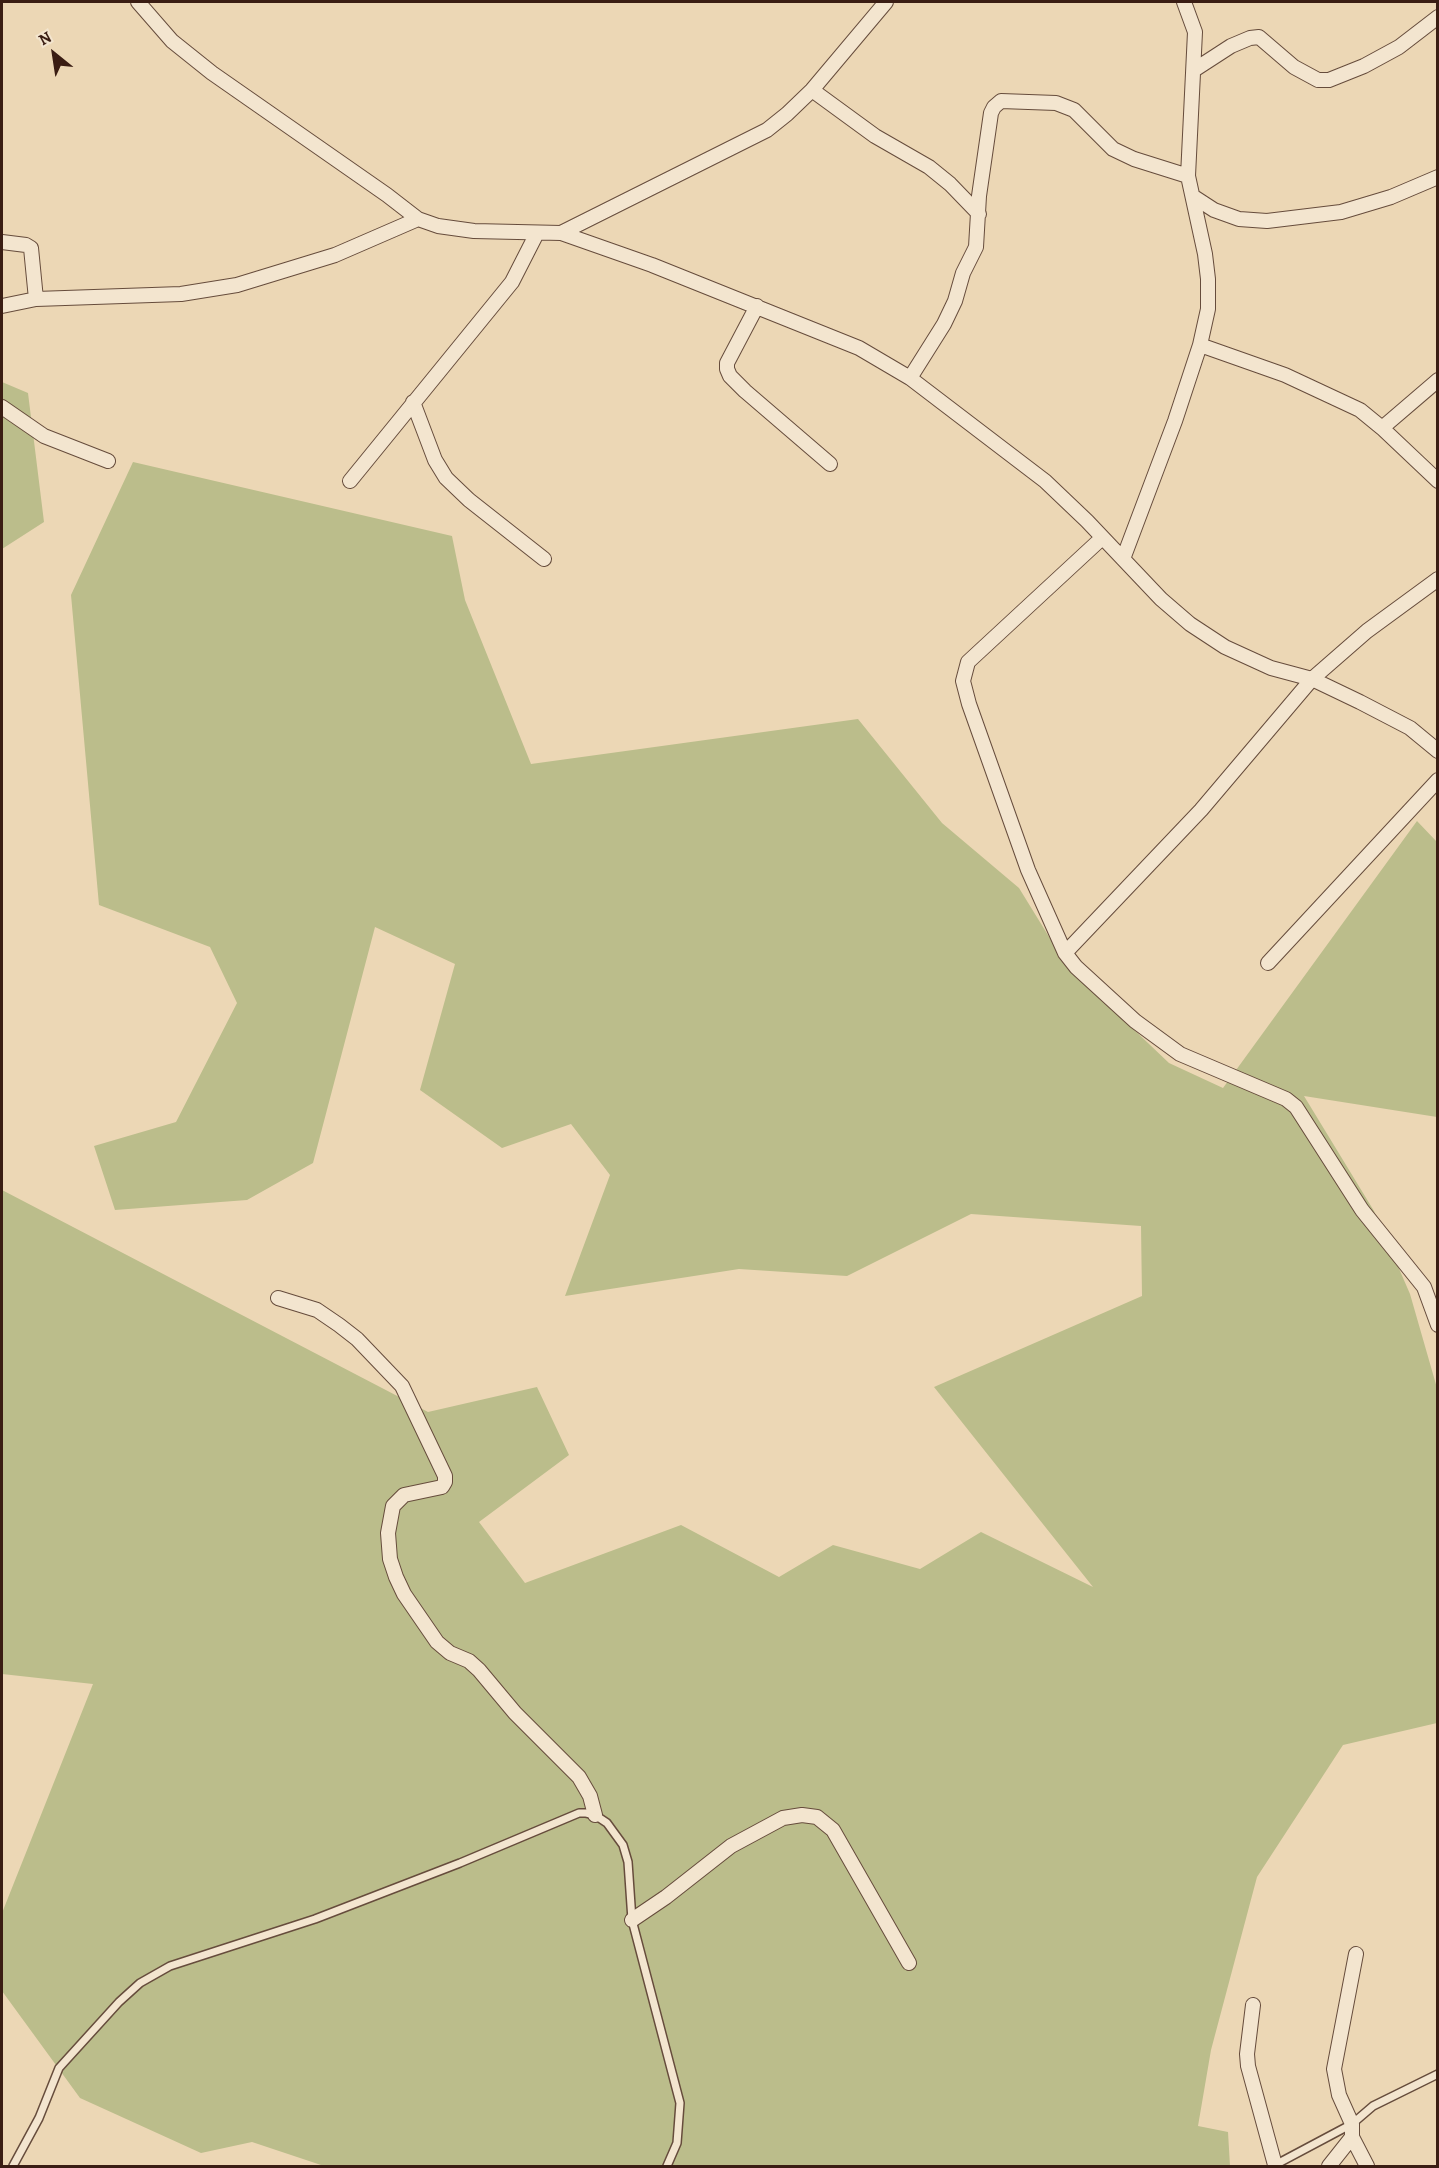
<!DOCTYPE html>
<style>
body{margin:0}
#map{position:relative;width:1439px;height:2168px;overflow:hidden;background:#ecd7b5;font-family:Alegreya,serif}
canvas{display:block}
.frame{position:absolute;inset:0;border:3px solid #3a1d13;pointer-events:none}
.north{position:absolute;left:24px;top:24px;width:60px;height:60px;-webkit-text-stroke:4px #f3e5cf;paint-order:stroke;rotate:330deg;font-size:16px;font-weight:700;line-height:24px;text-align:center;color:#3a1d13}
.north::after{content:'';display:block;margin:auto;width:21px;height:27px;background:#3a1d13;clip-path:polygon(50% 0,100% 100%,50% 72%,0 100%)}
</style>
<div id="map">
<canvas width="1439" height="2168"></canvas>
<div class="frame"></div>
<div class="north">N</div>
</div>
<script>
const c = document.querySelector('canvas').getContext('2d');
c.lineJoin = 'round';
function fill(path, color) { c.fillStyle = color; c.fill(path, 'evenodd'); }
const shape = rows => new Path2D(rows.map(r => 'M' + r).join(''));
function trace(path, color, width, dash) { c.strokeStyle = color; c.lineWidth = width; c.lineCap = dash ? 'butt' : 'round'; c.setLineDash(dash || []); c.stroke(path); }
const green = shape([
 [2,382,28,393,44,522,2,549],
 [133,462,452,536,465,600,531,764,858,719,942,823,1019,888,1067,966,1169,1063,1223,1088,1417,821,1437,842,1437,1117,1304,1096,1374,1211,1410,1294,1437,1388,1437,1723,1343,1745,1257,1877,1211,2050,1198,2126,1228,2132,1230,2166,324,2166,252,2142,201,2153,80,2098,2,1991,2,1913,93,1684,2,1674,2,1190,428,1412,537,1387,569,1455,479,1522,525,1583,681,1525,779,1577,833,1545,920,1569,981,1532,1093,1587,934,1387,1142,1296,1141,1226,971,1214,847,1276,739,1269,565,1296,610,1175,571,1124,502,1148,420,1090,455,964,375,927,313,1163,247,1200,115,1210,94,1146,176,1122,237,1003,210,947,99,905,71,595]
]);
const lane = shape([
 [13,2166,39,2118,59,2068,119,2002,140,1983,170,1966,315,1919,460,1863,579,1813,586,1813,595,1815,607,1823,623,1845,628,1862,632,1920,680,2103,677,2143,667,2166],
 [1273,2166,1352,2124,1373,2106,1438,2074]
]);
const street = shape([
 [138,2,172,41,212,73,387,195,418,219,438,226,474,231,561,233,652,265,859,348,910,378,1045,481,1087,521,1161,599,1190,624,1225,647,1271,668,1312,679,1360,702,1410,728,1438,751],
 [1194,70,1231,46,1250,38,1259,37,1294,67,1318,80,1329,80,1364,66,1399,47,1438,17],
 [812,90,875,136,929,167,950,184,979,214],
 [1194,197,1214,210,1239,219,1267,221,1341,212,1391,197,1438,177],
 [561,233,767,130,787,114,812,90,886,2],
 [2,242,26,245,31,248,36,299],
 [2,306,36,299,181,294,237,285,335,255,418,219],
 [757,306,727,363,727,369,730,376,745,391,830,464],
 [1200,345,1285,375,1360,410,1382,428,1438,481],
 [910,378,944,324,955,301,963,273,976,247,979,196,991,113,994,107,1001,101,1056,103,1074,110,1113,149,1134,159,1188,176],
 [413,402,435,460,446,478,469,500,544,559],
 [2,407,44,436,108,461],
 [1382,428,1438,380],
 [350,481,512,282,537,233],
 [1102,538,968,662,963,681,969,704,1028,870,1065,953,1076,967,1135,1021,1180,1054,1286,1099,1296,1107,1362,1210,1424,1287,1438,1325],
 [1123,559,1175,421,1200,345,1208,309,1208,279,1205,254,1188,176,1195,32,1184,2],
 [1065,953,1201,810,1312,679,1367,631,1438,579],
 [1268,963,1438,780],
 [278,1298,317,1310,339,1325,357,1339,402,1386,445,1476,445,1482,442,1487,404,1495,393,1506,388,1533,390,1559,396,1577,404,1594,437,1642,450,1653,469,1661,479,1670,515,1713,579,1777,590,1796,595,1815],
 [632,1920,666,1897,731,1846,783,1818,802,1815,817,1817,833,1830,909,1963],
 [1356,1954,1334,2069,1339,2095,1352,2124,1352,2137,1367,2166],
 [1253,2005,1247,2054,1248,2066,1275,2165],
 [1329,2166,1352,2137]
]);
fill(green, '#bbbd8b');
trace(lane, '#664c3c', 10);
trace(street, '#664c3c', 16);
trace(lane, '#f3e5cf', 7);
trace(street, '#f3e5cf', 14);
</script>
